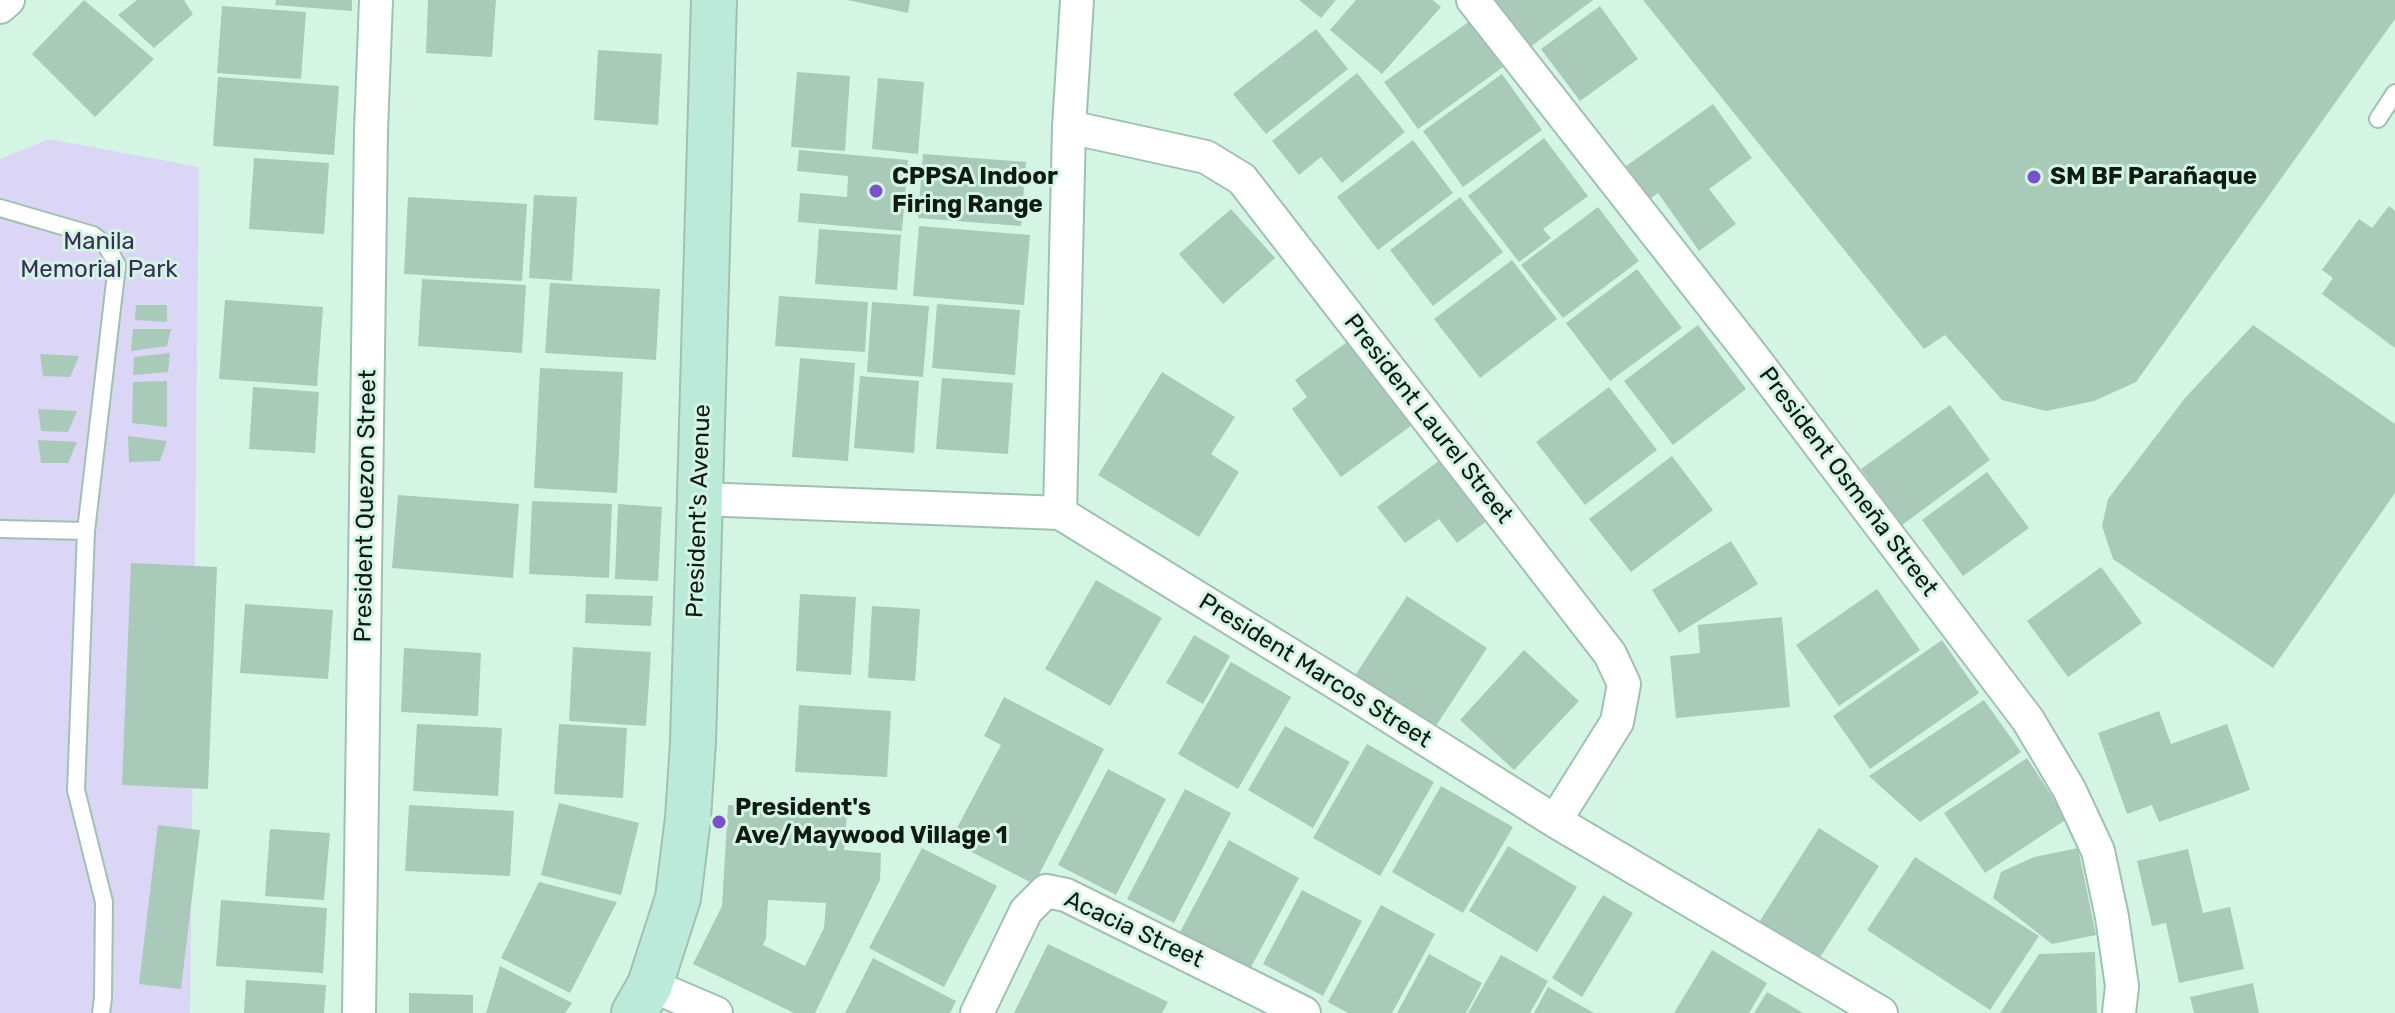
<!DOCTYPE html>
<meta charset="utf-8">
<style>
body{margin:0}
canvas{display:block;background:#d4f5e3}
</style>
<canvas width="2395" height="1013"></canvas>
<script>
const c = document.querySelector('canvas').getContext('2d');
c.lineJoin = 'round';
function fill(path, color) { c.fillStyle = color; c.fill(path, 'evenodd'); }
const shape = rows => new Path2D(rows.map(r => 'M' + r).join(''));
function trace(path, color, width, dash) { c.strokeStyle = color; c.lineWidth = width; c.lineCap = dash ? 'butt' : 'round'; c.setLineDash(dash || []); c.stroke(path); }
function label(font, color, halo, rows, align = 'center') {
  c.font = font + ' Rubik,sans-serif'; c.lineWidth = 6; c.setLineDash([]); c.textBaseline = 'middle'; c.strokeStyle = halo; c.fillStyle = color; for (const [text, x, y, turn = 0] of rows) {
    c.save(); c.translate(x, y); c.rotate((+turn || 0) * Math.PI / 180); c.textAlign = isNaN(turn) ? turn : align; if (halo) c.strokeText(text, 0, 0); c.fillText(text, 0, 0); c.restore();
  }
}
const green = shape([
 [49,139,199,167,190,1013,0,1013,0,159]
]);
const building = shape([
 [84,0,154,59,95,117,32,54],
 [137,0,184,0,193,14,154,48,118,15],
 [276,0,352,0,352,11,275,5],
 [428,0,496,0,492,57,426,53],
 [847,0,910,0,908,13],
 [1299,0,1336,0,1321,18],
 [1356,0,1433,0,1441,7,1382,74,1330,30],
 [1491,0,1593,0,1529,48],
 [1643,0,2395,0,2395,19,2136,382,2094,401,2046,411,2002,400,1945,335,1924,349],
 [222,6,306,12,301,79,217,73],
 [1600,6,1638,59,1580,101,1541,49],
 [1470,21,1503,67,1418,129,1384,82],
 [1316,29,1348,69,1266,134,1233,94],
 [598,50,662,54,658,125,594,120],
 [797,72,850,76,845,151,791,147],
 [1357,73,1405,132,1342,183,1321,157,1299,175,1272,141],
 [1502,74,1542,130,1463,187,1423,131],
 [218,77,339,86,334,155,213,146],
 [878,78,924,82,918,154,872,149],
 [1713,104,1752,158,1709,189,1736,224,1699,251,1658,193,1646,202,1622,169],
 [1544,138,1588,196,1543,229,1551,238,1519,262,1468,196],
 [1413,140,1453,193,1378,250,1337,197],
 [799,150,908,160,902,231,798,222,800,193,847,197,848,176,797,171],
 [923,154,1026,162,1021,226,918,218],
 [254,158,329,163,324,234,249,229],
 [534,195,577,197,572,281,529,278],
 [408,197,527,204,522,281,404,274],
 [1460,197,1503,252,1433,306,1390,250],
 [2389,206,2395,211,2395,348,2322,294,2333,278,2322,270,2359,219,2372,228],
 [1598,207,1639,261,1563,318,1521,265],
 [1231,209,1275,258,1223,304,1179,254],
 [919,226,1030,235,1024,305,913,296],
 [819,229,901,235,897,290,815,284],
 [1512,260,1557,319,1480,378,1434,319],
 [1637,269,1682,328,1610,381,1566,323],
 [422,279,526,285,522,353,418,346],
 [550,283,660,289,656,360,545,353],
 [779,296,868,302,865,352,775,346],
 [225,300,323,307,317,386,219,379],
 [872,302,929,306,923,377,867,372],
 [937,304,1020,310,1015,375,932,368],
 [136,305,167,305,167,322,135,320],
 [1698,325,1746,389,1673,445,1624,381],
 [2253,325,2395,424,2395,493,2273,668,2113,559,2102,526,2108,499,2185,398],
 [133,329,171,329,167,346,131,351],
 [1350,340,1412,425,1341,477,1292,409,1307,397,1295,380],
 [170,353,168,372,133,375,134,357],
 [40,354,79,356,70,377,43,376],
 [800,358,855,363,848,461,792,457],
 [540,368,623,372,617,493,534,488],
 [1162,372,1235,417,1211,454,1239,472,1199,537,1098,475],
 [860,376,919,381,914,453,854,448],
 [942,378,1013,383,1008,454,936,449],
 [167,381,167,427,132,423,133,382],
 [253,387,319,392,315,453,249,449],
 [1609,387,1657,450,1585,505,1536,442],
 [1950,405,1990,460,1902,525,1861,469],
 [38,409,77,411,68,432,41,431],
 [128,436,167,441,160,461,129,462],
 [38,440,77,442,68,463,41,463],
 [1672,456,1713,510,1631,572,1589,519],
 [1444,457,1491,518,1457,543,1439,519,1405,543,1377,507],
 [1987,472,2029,528,1963,576,1922,520],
 [398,495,519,504,513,578,392,568],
 [532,501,612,504,609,578,529,574],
 [618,504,662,507,658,581,615,579],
 [1731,541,1758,584,1679,633,1652,590],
 [131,563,217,567,208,789,122,785],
 [2101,567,2142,623,2068,677,2027,621],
 [1096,580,1162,618,1110,706,1045,669],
 [1877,589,1920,650,1839,706,1796,645],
 [586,594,653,596,651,626,585,623],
 [800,594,856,597,851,675,796,671],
 [1407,596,1487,648,1432,732,1352,680],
 [245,604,333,610,328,679,240,673],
 [872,606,920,609,915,681,868,678],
 [1782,617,1790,707,1676,718,1670,656,1700,653,1698,625],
 [1194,635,1230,656,1203,704,1166,683],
 [1942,640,1979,693,1870,769,1833,716],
 [573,647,651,652,646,726,569,721],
 [404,648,481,653,478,716,401,712],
 [1524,650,1579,701,1514,770,1460,720],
 [1231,662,1291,697,1238,789,1178,754],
 [1004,697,1104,749,1034,884,950,841,1001,745,984,736],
 [1984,700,2021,752,1920,822,1869,776],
 [799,705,891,711,887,777,795,772],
 [2159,711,2171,744,2227,724,2250,790,2159,822,2152,805,2127,814,2098,733],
 [417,724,502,728,498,796,413,791],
 [559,724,627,728,623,798,554,794],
 [1285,726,1350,762,1313,828,1248,790],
 [1367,744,1434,782,1380,876,1313,838],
 [2027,758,2067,819,1985,873,1944,813],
 [1108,769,1166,799,1116,895,1058,865],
 [1441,786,1513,827,1463,913,1392,872],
 [1185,789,1231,813,1174,923,1127,899],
 [559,803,639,823,621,895,541,875],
 [409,805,514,811,510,876,405,871],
 [728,805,847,813,844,850,881,853,880,880,815,1013,794,1013,693,964,722,906],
 [768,900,826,903,824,928,805,966,763,945,766,938],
 [158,825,200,830,181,989,139,984],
 [1819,828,1879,866,1817,962,1758,924],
 [270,829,330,833,324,900,265,896],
 [1229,840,1299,878,1250,969,1180,932],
 [1508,846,1577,887,1537,952,1469,911],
 [922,848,997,886,944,987,869,948],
 [2078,848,2096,935,2052,944,1993,898,2001,872,2034,857],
 [2188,849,2203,913,2230,907,2244,969,2179,983,2166,923,2152,926,2137,861],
 [1915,857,2039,936,1990,1010,1867,930],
 [539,882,617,902,570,993,501,958],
 [1302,890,1362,921,1323,996,1263,964],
 [1603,895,1633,913,1582,997,1552,978],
 [221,900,327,908,323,973,216,966],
 [1381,905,1435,934,1392,1013,1348,1013,1328,1002],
 [1048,944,1168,1002,1162,1013,1014,1013],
 [1712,950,1767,983,1749,1013,1674,1013],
 [2095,952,2097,1013,2000,1013,2039,954],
 [1429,954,1482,983,1466,1013,1397,1013],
 [1501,955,1548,981,1530,1013,1468,1013],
 [873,958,956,1001,950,1013,845,1013],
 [500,966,572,1003,565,1013,486,1013],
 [246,980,326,985,324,1013,244,1013],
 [2253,983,2259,1013,2194,1013,2190,997],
 [1548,987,1594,1013,1534,1013],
 [1767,992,1803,1013,1754,1013],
 [409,993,473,995,473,1013,409,1013]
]);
const lane = shape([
 [2378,119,2395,93],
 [0,208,93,235,106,245,117,265,86,531,76,790,104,902,103,998,101,1013],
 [0,529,86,531]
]);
const street = shape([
 [1473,0,1753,357,2028,720,2069,789,2098,851,2112,917,2122,986,2119,1013],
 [0,7,8,0],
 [1069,127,1206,157,1242,179,1610,654,1624,684,1617,722,1555,821],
 [700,499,1060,513,1354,694,1555,821,1881,1013],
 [1060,513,1069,127,1077,0],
 [650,985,716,1013],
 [359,1013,371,131,376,0],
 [977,1013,1026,911,1046,891,1066,895,1304,1013]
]);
const secondary = shape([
 [634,1013,650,985,678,898,688,818,693,742,714,0]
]);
const markers = [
 [2034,177,8,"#7851cb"],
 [876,191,8,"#7851cb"],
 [719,822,8,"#7851cb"]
];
const poiNames = [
 ["CPPSA Indoor",892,177],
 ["Firing Range",892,205],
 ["SM BF Parañaque",2050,177],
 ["President's",735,808],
 ["Ave/Maywood Village 1",735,836]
];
const parkNames = [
 ["Manila",99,242],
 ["Memorial Park",99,270]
];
const streetNames = [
 ["President Laurel Street",1428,419,52],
 ["President Osmeña Street",1848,482,53],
 ["President Quezon Street",366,506,-89],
 ["President's Avenue",699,511,-88],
 ["President Marcos Street",1315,671,32],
 ["Acacia Street",1134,930,25]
];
fill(green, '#dbd5f6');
fill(building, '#aacab9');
trace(lane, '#a1c1b0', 20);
trace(street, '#a1c1b0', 36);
trace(secondary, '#a1c1b0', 48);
trace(lane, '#fff', 16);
trace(street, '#fff', 32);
trace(secondary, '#bbeada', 44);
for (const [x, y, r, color] of markers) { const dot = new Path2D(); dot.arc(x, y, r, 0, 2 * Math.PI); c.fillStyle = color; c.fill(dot); trace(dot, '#d4f5e3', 3); }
label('bold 24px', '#0e1a14', '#d4f5e3', poiNames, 'left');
label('24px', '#392d5b', '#d4f5e3', parkNames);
label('24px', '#0e1a14', '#d4f5e3', streetNames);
</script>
